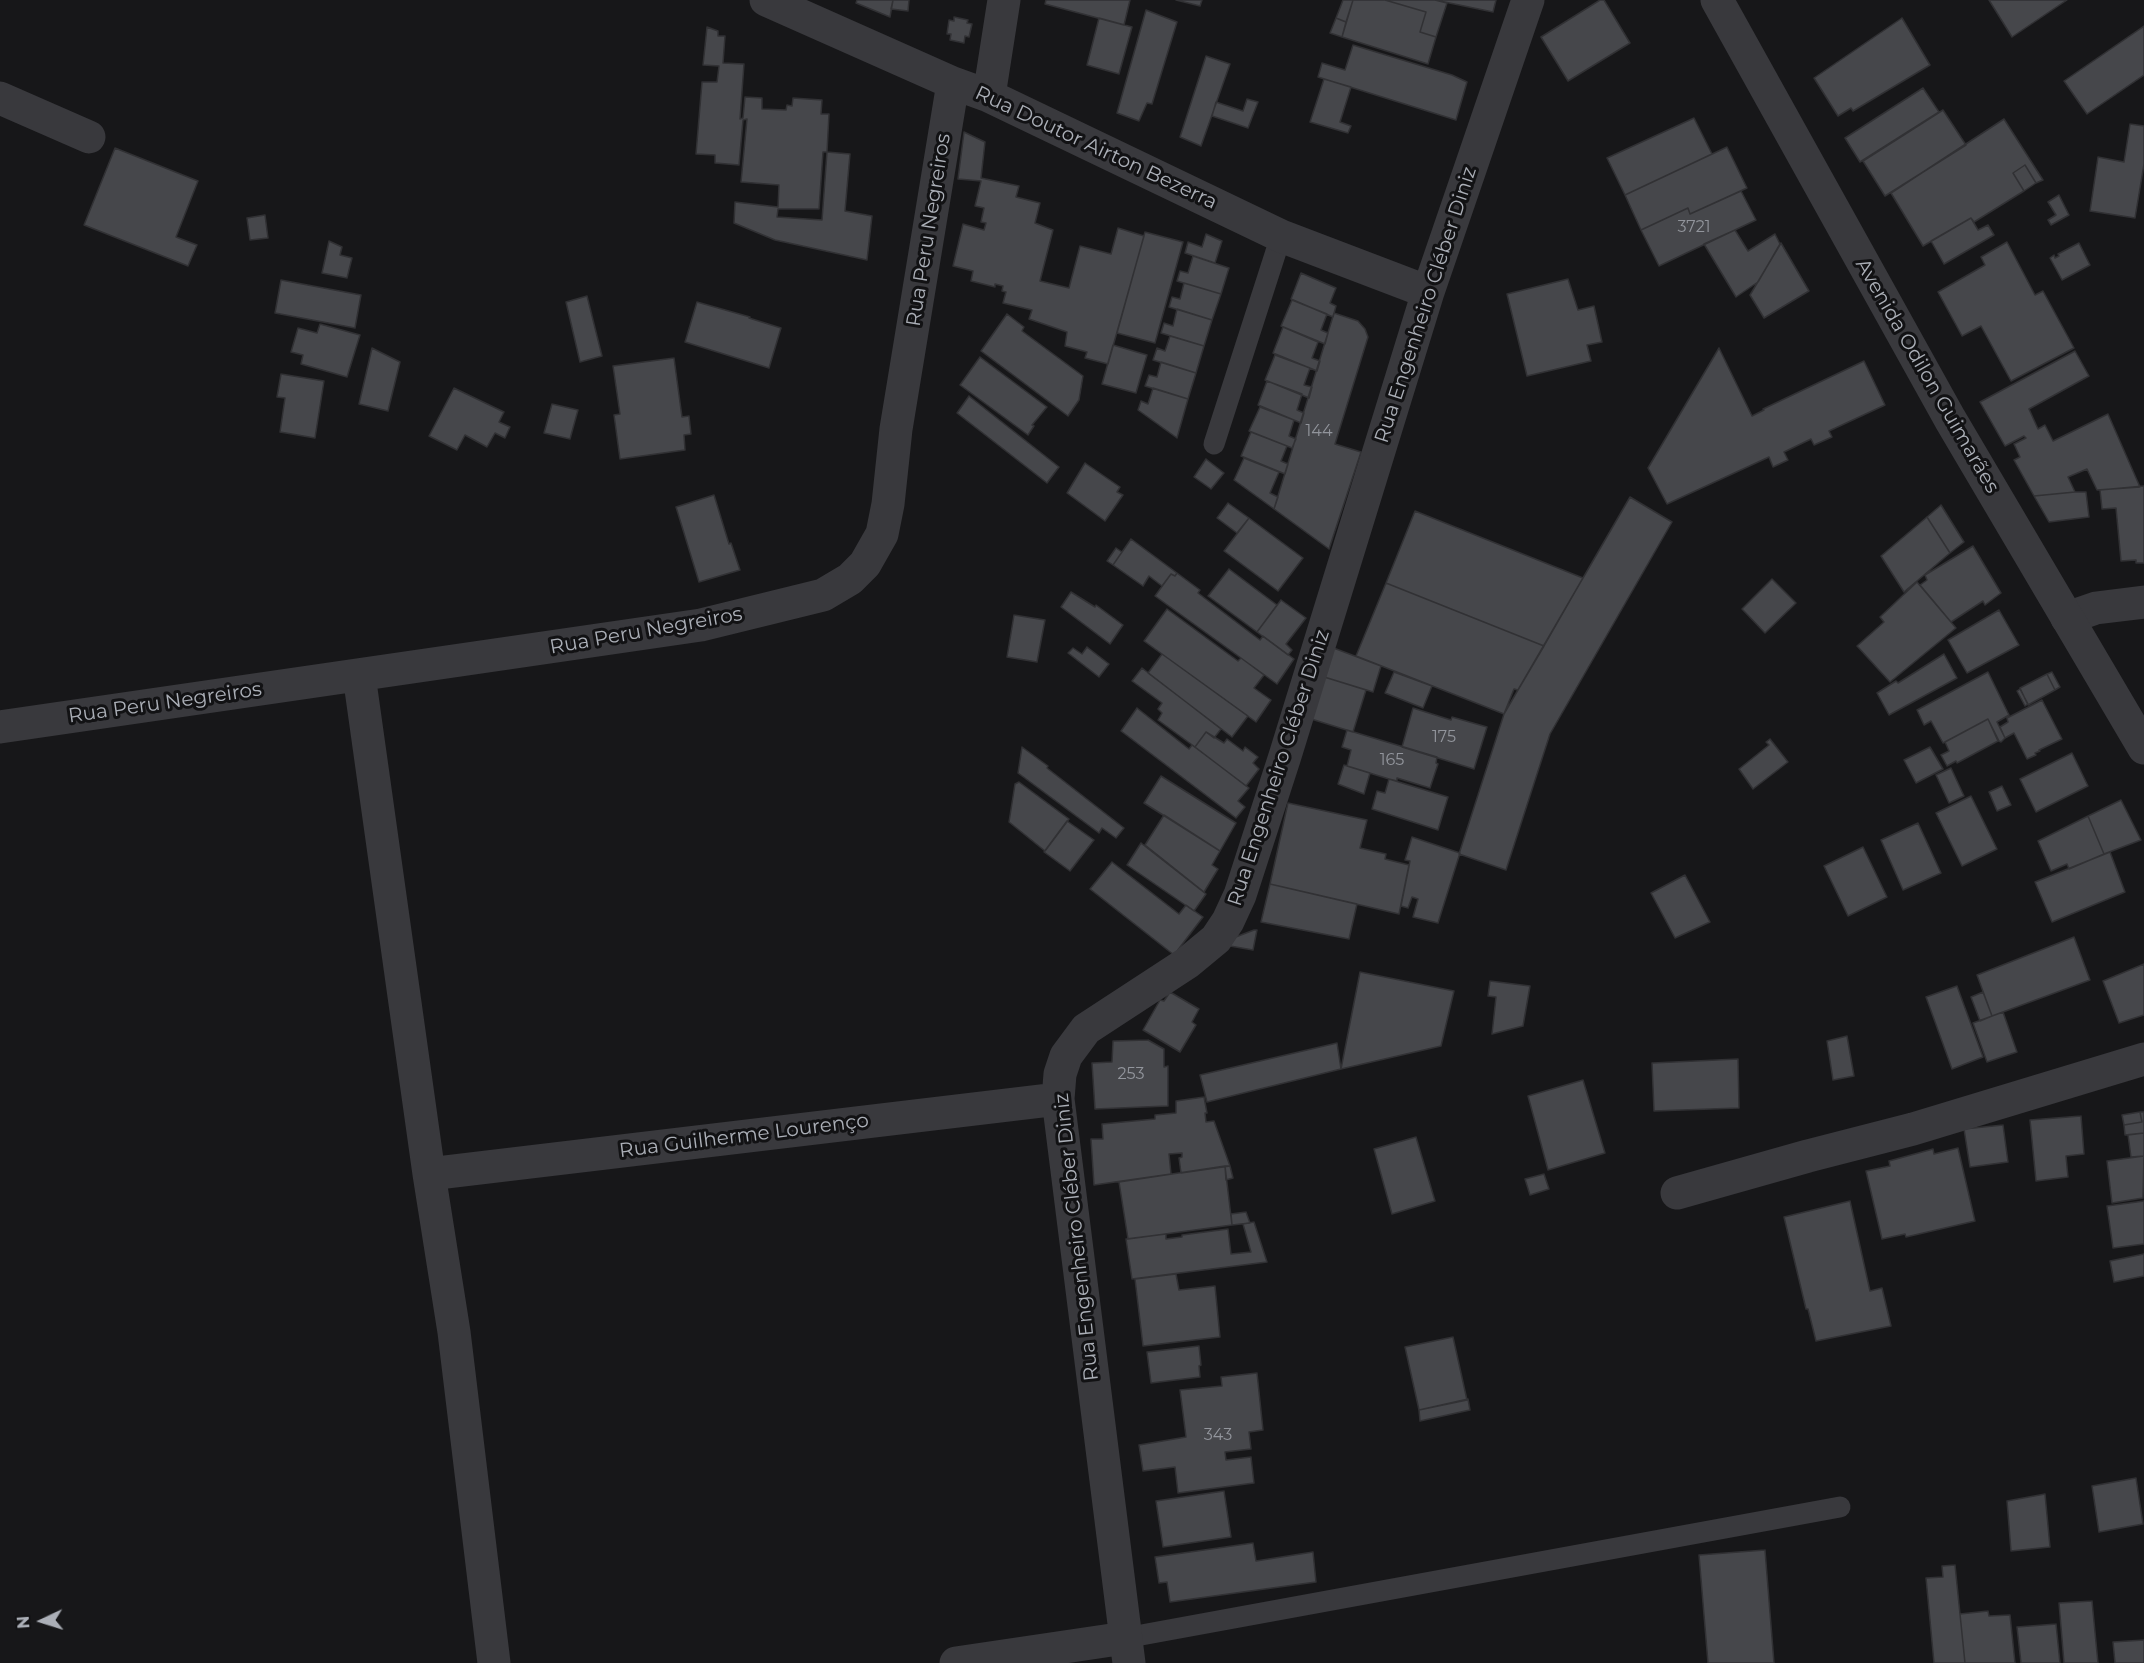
<!DOCTYPE html>
<meta charset="utf-8">
<style>
body{margin:0}
#map{position:relative;width:2144px;height:1663px;overflow:hidden;background:#171719;font-family:Montserrat,sans-serif}
canvas{display:block}
.north{position:absolute;left:12px;top:1591px;width:60px;height:60px;-webkit-text-stroke:4px #121214;paint-order:stroke;rotate:266deg;font-size:16px;font-weight:700;line-height:24px;text-align:center;color:#abafb7}
.north::after{content:'';display:block;margin:auto;width:21px;height:27px;background:#abafb7;clip-path:polygon(50% 0,100% 100%,50% 72%,0 100%)}
</style>
<div id="map">
<canvas width="2144" height="1663"></canvas>
<div class="north">N</div>
</div>
<script>
const c = document.querySelector('canvas').getContext('2d');
c.lineJoin = 'round';
function fill(path, color) { c.fillStyle = color; c.fill(path, 'evenodd'); }
const shape = rows => new Path2D(rows.map(r => 'M' + r).join(''));
function trace(path, color, width, dash) { c.strokeStyle = color; c.lineWidth = width; c.lineCap = dash ? 'butt' : 'round'; c.setLineDash(dash || []); c.stroke(path); }
function label(font, color, halo, rows, align = 'center') {
  c.font = font + ' Montserrat,sans-serif'; c.lineWidth = 6; c.setLineDash([]); c.textBaseline = 'middle'; c.strokeStyle = halo; c.fillStyle = color; for (const [text, x, y, turn = 0] of rows) {
    c.save(); c.translate(x, y); c.rotate((+turn || 0) * Math.PI / 180); c.textAlign = isNaN(turn) ? turn : align; if (halo) c.strokeText(text, 0, 0); c.fillText(text, 0, 0); c.restore();
  }
}
const building = shape([
 [857,0,893,0,890,17,856,3,857,0],
 [893,0,909,0,908,11,891,9,893,0],
 [1046,0,1130,0,1124,25,1045,4,1046,0],
 [1176,0,1202,0,1200,6,1176,0],
 [1343,0,1353,0,1346,22,1336,18,1343,0],
 [1353,0,1385,0,1426,12,1420,32,1436,37,1428,64,1342,37,1353,0],
 [1385,0,1435,0,1447,3,1436,37,1420,32,1426,12,1385,0],
 [1435,0,1496,0,1493,12,1435,0],
 [1600,0,1604,0,1630,43,1568,81,1541,37,1600,0],
 [1989,0,2067,0,2012,37,1989,0],
 [1146,10,1177,22,1152,104,1147,103,1139,121,1117,113,1146,10],
 [954,17,968,20,967,23,972,24,969,37,965,36,964,43,950,40,951,34,947,34,949,20,954,21,954,17],
 [1099,18,1132,27,1119,74,1087,65,1099,18],
 [1336,18,1346,22,1342,37,1330,33,1336,18],
 [1902,18,1930,65,1853,111,1851,108,1838,116,1814,78,1902,18],
 [2144,26,2144,75,2087,114,2064,81,2144,26],
 [707,27,718,31,718,36,725,36,723,63,744,64,740,119,743,118,745,97,762,98,762,109,786,110,787,105,792,106,793,98,822,100,821,114,829,114,827,152,850,154,845,211,872,216,867,260,775,240,734,223,735,202,778,207,779,185,741,182,747,119,743,120,739,165,715,163,715,155,696,154,702,82,717,82,719,66,703,65,707,27],
 [823,152,827,152,822,220,777,217,778,209,819,209,823,152],
 [1353,45,1452,75,1467,82,1456,120,1318,77,1322,63,1345,70,1353,45],
 [1206,56,1230,64,1201,146,1180,137,1206,56],
 [1324,79,1351,87,1340,122,1351,126,1348,133,1310,122,1324,79],
 [1923,88,1939,112,1860,162,1845,138,1923,88],
 [1247,99,1258,102,1248,128,1212,116,1216,102,1243,111,1247,99],
 [1943,110,1966,145,1885,196,1863,161,1943,110],
 [1694,118,1712,154,1625,195,1607,158,1694,118],
 [2004,119,2043,180,2036,183,2025,165,2013,173,2024,191,1974,222,1971,218,1923,246,1891,193,2004,119],
 [2130,124,2144,126,2144,164,2135,218,2090,211,2098,157,2124,162,2130,124],
 [964,132,985,142,981,178,1019,186,1016,197,1040,203,1035,223,1053,230,1040,281,1069,288,1080,246,1111,254,1118,228,1144,236,1108,364,1085,358,1087,352,1065,346,1067,332,1029,319,1032,310,1003,303,1006,292,1002,291,1003,286,995,284,995,287,971,281,973,271,953,266,963,224,984,230,986,223,981,222,984,208,975,206,981,181,958,179,964,132],
 [1727,147,1747,188,1690,214,1688,208,1641,230,1625,195,1727,147],
 [115,148,198,181,176,237,197,245,188,266,84,225,115,148],
 [2025,165,2036,183,2024,191,2013,173,2025,165],
 [1741,191,1756,220,1659,266,1641,230,1688,208,1690,214,1741,191],
 [2059,195,2069,215,2051,225,2048,220,2056,215,2048,202,2059,195],
 [265,215,268,238,250,240,247,218,265,215],
 [1971,218,1978,230,1988,225,1994,235,1944,264,1931,241,1971,218],
 [1735,230,1748,251,1775,234,1780,244,1758,282,1736,297,1704,244,1735,230],
 [1145,232,1183,242,1155,343,1117,333,1145,232],
 [1206,234,1222,241,1215,263,1185,253,1188,242,1202,247,1206,234],
 [329,241,342,247,340,255,352,258,347,278,322,273,329,241],
 [2007,242,2035,295,2043,291,2074,348,2011,381,1981,326,1962,336,1938,292,1985,265,1981,257,2007,242],
 [1781,243,1809,291,1764,318,1750,295,1781,243],
 [2079,243,2090,265,2062,280,2050,258,2054,255,2055,258,2059,256,2058,254,2079,243],
 [1193,256,1229,268,1221,294,1177,281,1180,271,1188,273,1193,256],
 [1301,273,1336,288,1330,303,1336,306,1333,317,1291,299,1301,273],
 [1568,279,1578,310,1594,306,1602,342,1587,345,1591,361,1527,376,1507,294,1568,279],
 [281,280,361,295,355,328,275,313,281,280],
 [1184,283,1221,294,1212,320,1169,307,1172,297,1180,299,1184,283],
 [587,296,602,356,580,362,566,302,587,296],
 [1292,300,1327,314,1321,330,1328,333,1325,344,1281,326,1292,300],
 [697,302,750,317,749,318,781,328,769,368,685,342,697,302],
 [1177,309,1212,320,1204,346,1161,333,1164,323,1173,326,1177,309],
 [1334,313,1358,321,1365,329,1368,337,1335,444,1361,452,1329,549,1274,509,1334,313],
 [1007,314,1024,327,1022,331,1083,376,1079,400,1068,416,981,351,1007,314],
 [320,324,360,335,347,377,301,364,303,355,291,352,298,328,317,333,320,324],
 [1283,327,1318,342,1312,358,1320,361,1317,371,1273,353,1283,327],
 [1170,336,1204,346,1196,373,1153,360,1157,348,1165,351,1170,336],
 [1113,345,1147,355,1136,393,1102,384,1113,345],
 [372,348,400,362,388,411,359,404,372,348],
 [1719,348,1752,416,1764,410,1763,409,1864,361,1885,405,1829,431,1832,437,1814,445,1811,439,1784,452,1788,460,1773,467,1769,457,1667,504,1648,468,1719,348],
 [2075,351,2089,376,2029,409,2038,429,2045,425,2053,441,2108,414,2140,487,2097,490,2087,469,2068,477,2075,492,2034,496,2014,460,2020,457,2014,444,2026,438,2024,436,2005,446,1980,402,2075,351],
 [1275,355,1310,368,1304,385,1312,387,1309,398,1265,380,1275,355],
 [980,357,1047,407,1032,425,1034,426,1028,435,960,385,980,357],
 [674,358,682,417,689,416,691,434,684,435,685,450,620,459,614,415,620,414,613,366,674,358],
 [1161,362,1196,373,1188,399,1145,386,1149,375,1157,377,1161,362],
 [281,374,324,381,315,438,280,432,285,398,277,397,281,374],
 [1267,381,1302,394,1297,410,1304,413,1301,423,1258,405,1267,381],
 [454,388,504,412,499,422,510,427,505,438,495,433,487,447,465,435,457,450,429,436,454,388],
 [1153,388,1188,399,1177,438,1138,410,1141,401,1148,404,1153,388],
 [969,396,1059,467,1047,483,957,413,969,396],
 [552,404,578,410,570,439,544,433,552,404],
 [1260,407,1294,420,1289,436,1296,439,1292,448,1249,431,1260,407],
 [1251,432,1287,446,1281,461,1288,464,1285,474,1241,456,1251,432],
 [1244,458,1279,472,1270,493,1278,497,1274,509,1234,480,1244,458],
 [1206,459,1224,473,1211,489,1194,477,1206,459],
 [1085,463,1120,487,1117,492,1123,495,1105,521,1067,493,1085,463],
 [2144,486,2144,563,2136,563,2136,560,2121,561,2116,508,2102,509,2100,490,2144,486],
 [2075,492,2086,492,2089,517,2049,522,2034,496,2075,492],
 [714,495,729,544,731,543,740,570,699,582,676,507,714,495],
 [1630,497,1672,522,1550,734,1506,870,1459,854,1504,714,1630,497],
 [1228,503,1249,518,1237,533,1217,518,1228,503],
 [1941,505,1964,542,1950,553,1927,517,1941,505],
 [1415,511,1583,578,1544,646,1386,583,1415,511],
 [1927,517,1950,553,1904,592,1881,556,1927,517],
 [1249,518,1303,558,1278,591,1224,551,1249,518],
 [1131,539,1177,573,1175,576,1171,574,1162,586,1149,576,1143,586,1113,565,1131,539],
 [1973,546,2001,593,1985,605,1983,601,1951,622,1920,585,1927,580,1925,575,1973,546],
 [1116,548,1122,552,1113,565,1107,561,1116,548],
 [1229,569,1277,605,1257,632,1208,596,1229,569],
 [1177,573,1200,590,1198,593,1260,640,1263,636,1294,659,1277,684,1155,596,1171,574,1175,576,1177,573],
 [1772,579,1796,603,1765,633,1742,609,1772,579],
 [1917,582,1956,628,1890,682,1857,646,1884,622,1880,617,1917,582],
 [1386,583,1544,646,1518,690,1514,689,1504,714,1356,656,1386,583],
 [1071,592,1095,607,1096,605,1123,625,1110,644,1061,607,1071,592],
 [1281,600,1306,618,1286,644,1292,650,1288,655,1257,632,1281,600],
 [1167,609,1238,661,1241,658,1264,675,1254,688,1271,700,1256,722,1144,641,1167,609],
 [1999,610,2019,645,1967,673,1948,640,1999,610],
 [1014,615,1045,620,1037,662,1007,657,1014,615],
 [1087,647,1109,664,1099,677,1068,653,1073,648,1082,654,1087,647],
 [1331,647,1381,666,1373,692,1321,676,1331,647],
 [1162,654,1248,716,1232,737,1148,673,1162,654],
 [1944,654,1957,678,1889,715,1877,693,1896,681,1898,683,1944,654],
 [1142,668,1221,729,1214,738,1206,732,1195,747,1158,720,1162,713,1158,709,1162,703,1132,681,1142,668],
 [1394,672,1432,686,1423,708,1385,693,1394,672],
 [1988,672,2009,715,1997,722,2005,738,2001,742,1999,741,1988,719,1943,743,1931,721,1924,725,1917,710,1988,672],
 [2052,672,2060,687,2055,690,2047,674,2052,672],
 [2047,674,2055,690,2028,705,2020,688,2047,674],
 [1321,676,1366,690,1353,732,1308,718,1321,676],
 [2020,689,2028,704,2025,706,2017,691,2020,689],
 [2042,700,2062,739,2039,750,2040,751,2035,753,2036,755,2027,759,2014,733,2005,738,2000,727,2008,722,2007,718,2042,700],
 [1137,708,1189,749,1192,745,1249,788,1238,801,1245,807,1236,818,1121,731,1137,708],
 [1413,708,1451,720,1452,717,1487,727,1474,769,1402,747,1413,708],
 [1988,719,1998,741,1957,763,1956,761,1947,766,1941,755,1949,751,1945,742,1988,719],
 [1347,730,1437,757,1436,763,1438,764,1430,788,1397,778,1397,781,1389,779,1347,766,1351,750,1342,747,1347,730],
 [1206,732,1224,743,1227,739,1243,751,1245,747,1258,757,1253,763,1259,769,1246,786,1195,747,1206,732],
 [1770,739,1788,762,1753,789,1739,769,1769,745,1766,742,1770,739],
 [1022,747,1048,766,1047,768,1124,828,1116,838,1102,828,1099,833,1018,773,1022,747],
 [1930,747,1943,769,1916,783,1904,760,1930,747],
 [2072,753,2088,786,2036,812,2020,779,2072,753],
 [1344,765,1370,773,1364,794,1338,784,1344,765],
 [1951,768,1964,796,1949,803,1936,775,1951,768],
 [1161,776,1236,823,1220,851,1144,803,1161,776],
 [1389,779,1448,797,1438,830,1372,809,1377,791,1385,793,1389,779],
 [1019,782,1069,819,1045,851,1009,822,1015,784,1019,782],
 [2002,786,2011,805,1997,811,1989,792,2002,786],
 [1971,796,1997,849,1962,866,1936,813,1971,796],
 [2121,800,2141,840,2104,854,2088,816,2121,800],
 [1288,803,1367,820,1360,848,1386,854,1385,859,1409,865,1399,914,1270,884,1288,803],
 [1164,815,1220,851,1212,865,1218,869,1204,892,1145,845,1164,815],
 [2088,816,2104,854,2069,869,2067,864,2051,871,2038,841,2088,816],
 [1067,821,1094,840,1070,871,1044,852,1067,821],
 [1918,823,1941,873,1903,890,1881,840,1918,823],
 [1412,837,1460,853,1438,923,1413,917,1418,899,1412,897,1408,908,1401,906,1410,861,1405,860,1412,837],
 [1141,843,1206,894,1194,911,1127,865,1141,843],
 [1863,847,1887,897,1848,916,1824,866,1863,847],
 [2110,852,2125,892,2052,922,2035,882,2110,852],
 [1112,862,1179,914,1186,905,1203,917,1174,955,1090,889,1112,862],
 [1685,875,1710,922,1675,938,1651,893,1685,875],
 [1270,884,1357,904,1349,939,1261,922,1270,884],
 [1254,930,1257,930,1253,950,1230,946,1233,938,1254,930],
 [2074,937,2090,980,1992,1016,1977,975,2074,937],
 [2144,964,2144,1015,2119,1023,2103,981,2144,964],
 [1360,972,1454,991,1441,1046,1341,1069,1360,972],
 [1490,981,1530,986,1523,1026,1492,1034,1496,997,1488,996,1490,981],
 [1957,986,1983,1057,1952,1069,1926,997,1957,986],
 [1170,992,1199,1009,1192,1022,1196,1025,1180,1052,1143,1030,1160,1000,1164,1001,1170,992],
 [1983,992,1992,1016,1980,1021,1971,997,1983,992],
 [2003,1012,2017,1052,1987,1062,1973,1023,2003,1012],
 [1847,1036,1854,1076,1833,1080,1827,1041,1847,1036],
 [1148,1040,1164,1049,1164,1067,1168,1066,1168,1106,1095,1109,1092,1063,1112,1062,1113,1041,1148,1040],
 [1337,1043,1341,1069,1207,1102,1200,1075,1337,1043],
 [1738,1059,1739,1108,1654,1111,1652,1063,1738,1059],
 [1583,1080,1605,1153,1548,1170,1528,1096,1583,1080],
 [1204,1097,1207,1113,1205,1113,1206,1122,1214,1121,1230,1166,1181,1173,1179,1158,1182,1157,1182,1153,1169,1154,1171,1174,1094,1185,1091,1139,1103,1139,1102,1124,1155,1119,1155,1115,1176,1113,1176,1101,1204,1097],
 [2140,1112,2144,1112,2144,1133,2125,1135,2124,1125,2142,1122,2140,1112],
 [2140,1112,2142,1122,2124,1125,2122,1115,2140,1112],
 [2081,1116,2084,1154,2066,1156,2068,1177,2036,1181,2030,1120,2081,1116],
 [2003,1125,2008,1162,1970,1167,1964,1129,2003,1125],
 [2144,1133,2144,1156,2131,1157,2128,1135,2144,1133],
 [1416,1137,1435,1201,1392,1214,1374,1149,1416,1137],
 [1958,1148,1975,1221,1906,1237,1905,1234,1882,1239,1866,1171,1890,1166,1889,1161,1933,1149,1934,1154,1958,1148],
 [2144,1156,2143,1198,2112,1203,2107,1161,2144,1156],
 [1225,1166,1232,1225,1128,1239,1119,1182,1225,1166],
 [1225,1166,1230,1166,1233,1178,1226,1180,1225,1166],
 [1544,1174,1549,1189,1530,1195,1525,1179,1544,1174],
 [1850,1201,1870,1291,1882,1288,1891,1326,1816,1341,1808,1309,1806,1309,1784,1217,1850,1201],
 [2144,1201,2144,1244,2113,1248,2107,1206,2144,1201],
 [1246,1212,1250,1223,1232,1225,1231,1214,1246,1212],
 [1254,1222,1267,1262,1132,1279,1126,1239,1166,1234,1166,1239,1182,1237,1182,1235,1228,1229,1231,1254,1251,1252,1243,1224,1254,1222],
 [2144,1254,2144,1276,2114,1282,2110,1261,2144,1254],
 [1176,1274,1179,1290,1215,1286,1220,1337,1143,1346,1135,1279,1176,1274],
 [1453,1337,1467,1400,1419,1410,1405,1347,1453,1337],
 [1199,1346,1201,1365,1199,1366,1200,1377,1151,1383,1147,1352,1199,1346],
 [1257,1373,1263,1430,1249,1432,1251,1449,1225,1452,1226,1460,1251,1457,1254,1483,1178,1493,1175,1467,1143,1471,1139,1445,1186,1437,1180,1390,1222,1386,1221,1377,1257,1373],
 [1468,1399,1470,1410,1420,1421,1419,1410,1468,1399],
 [2136,1478,2143,1524,2099,1532,2092,1486,2136,1478],
 [1224,1491,1231,1537,1163,1547,1156,1501,1224,1491],
 [2045,1494,2050,1547,2011,1551,2007,1501,2045,1494],
 [1253,1543,1256,1561,1313,1552,1316,1582,1170,1602,1167,1582,1159,1583,1155,1557,1253,1543],
 [1765,1550,1774,1663,1708,1663,1699,1555,1765,1550],
 [1955,1565,1965,1663,1934,1663,1926,1578,1943,1577,1942,1566,1955,1565],
 [2092,1601,2098,1663,2064,1663,2059,1603,2092,1601],
 [1988,1611,1989,1616,2010,1615,2015,1663,1965,1663,1960,1614,1988,1611],
 [2056,1624,2060,1663,2021,1663,2017,1627,2056,1624],
 [2144,1640,2144,1663,2115,1663,2113,1642,2144,1640]
]);
const service = shape([
 [1214,444,1281,236],
 [1125,1638,1840,1507]
]);
const minor = shape([
 [766,0,953,83,989,96,1281,236,1428,292],
 [989,96,1004,0],
 [0,98,89,137],
 [2067,618,2096,608,2144,602],
 [359,675,429,1174,454,1332,494,1663],
 [0,727,701,625,823,595,850,579,865,564,882,534,888,504,896,429,953,83],
 [429,1174,1058,1099],
 [1677,1193,1808,1156,1913,1129,2144,1059],
 [956,1663,1125,1638],
 [1129,1663,1058,1099,1060,1074,1066,1056,1086,1029,1187,963,1216,939,1228,921,1240,895,1285,756,1428,292,1528,0]
]);
const tertiary = shape([
 [1717,0,1950,419,2144,748]
]);
const numberNames = [
 ["3721",1694,227],
 ["144",1319,431],
 ["175",1444,737],
 ["165",1392,760],
 ["253",1131,1074],
 ["343",1218,1435]
];
const streetNames = [
 ["Rua Doutor Airton Bezerra",1096,148,25],
 ["Rua Peru Negreiros",929,230,-81],
 ["Rua Engenheiro Cléber Diniz",1426,305,-72],
 ["Avenida Odilon Guimarães",1927,376,60],
 ["Rua Peru Negreiros",646,631,-10],
 ["Rua Peru Negreiros",165,703,-8],
 ["Rua Engenheiro Cléber Diniz",1279,768,-72],
 ["Rua Guilherme Lourenço",744,1136,-7],
 ["Rua Engenheiro Cléber Diniz",1077,1237,-96]
];
fill(building, '#46474b');
trace(building, '#313134', 1.5);
trace(service, '#39393d', 21);
trace(minor, '#39393d', 33);
trace(tertiary, '#39393d', 33);
label('16px', '#92959c', null, numberNames);
label('20px', '#abafb7', '#121214', streetNames);
</script>
